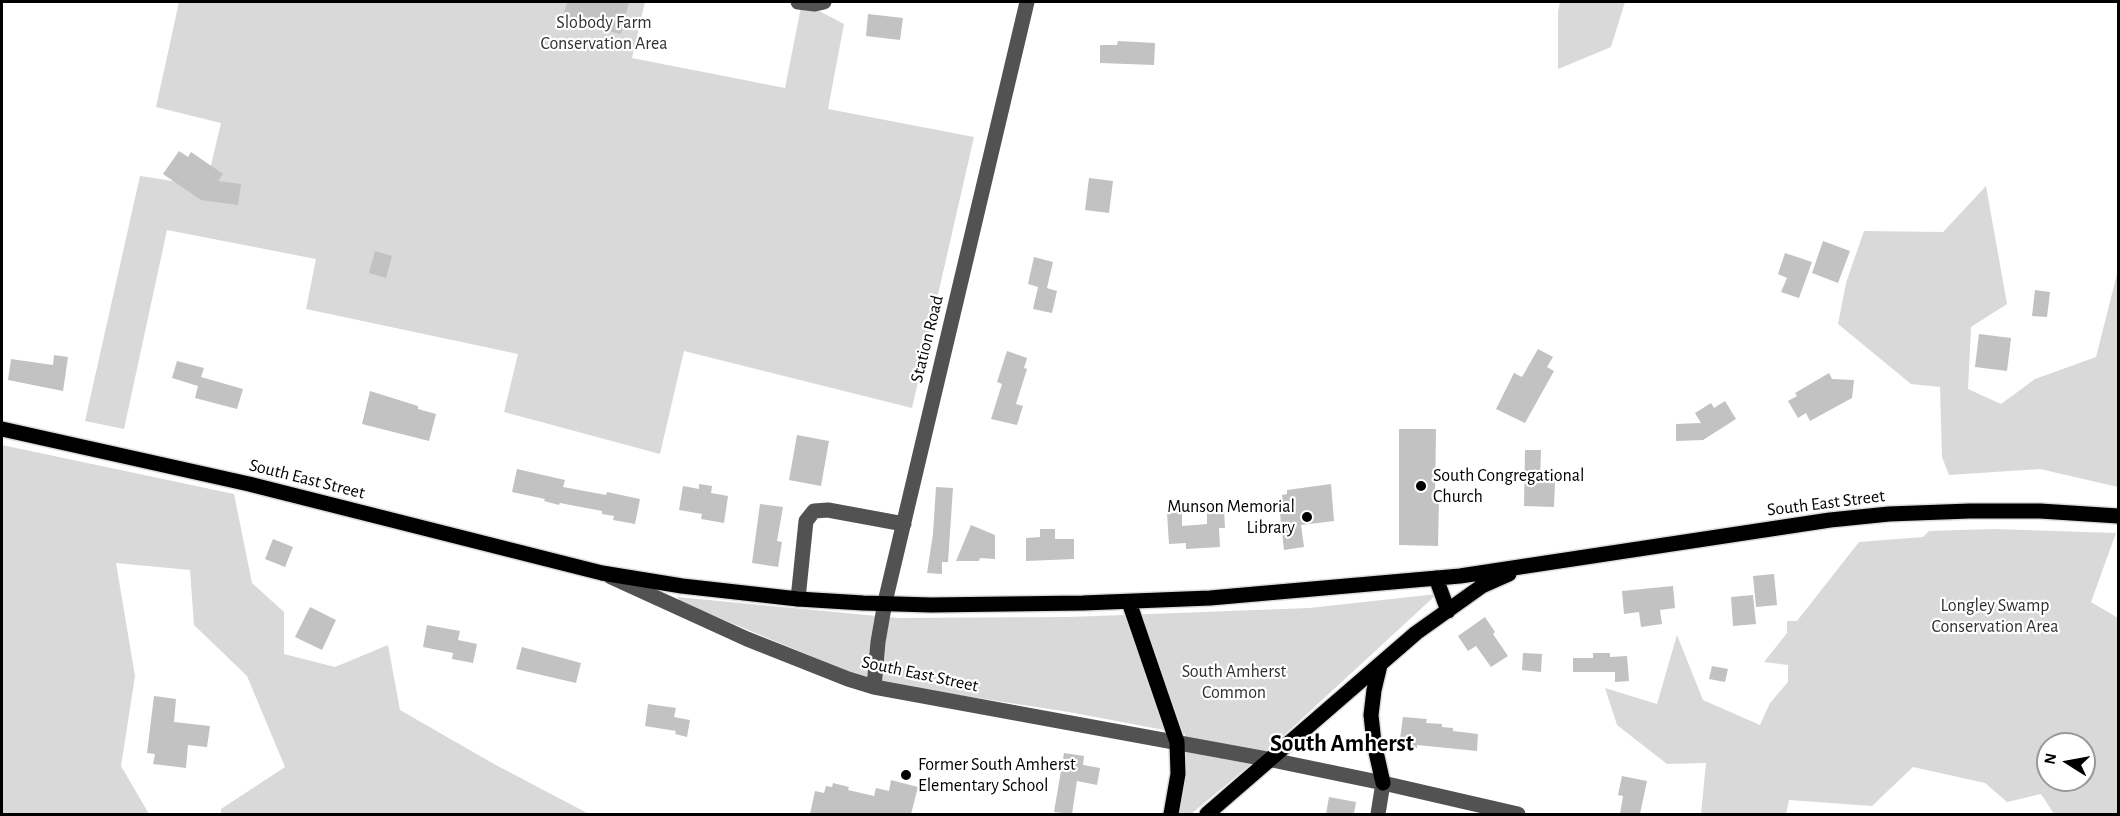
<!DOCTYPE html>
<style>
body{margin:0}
#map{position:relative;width:2120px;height:816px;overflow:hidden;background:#fff;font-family:"Alegreya Sans",sans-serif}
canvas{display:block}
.frame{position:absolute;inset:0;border:3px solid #000;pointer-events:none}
.north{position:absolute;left:2036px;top:732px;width:60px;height:60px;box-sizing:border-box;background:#fff;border:2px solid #999;border-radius:50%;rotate:281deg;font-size:16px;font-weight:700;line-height:24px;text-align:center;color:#000}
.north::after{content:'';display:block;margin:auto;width:21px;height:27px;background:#000;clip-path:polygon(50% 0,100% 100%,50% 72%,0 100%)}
</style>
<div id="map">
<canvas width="2120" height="816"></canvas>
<div class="frame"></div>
<div class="north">N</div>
</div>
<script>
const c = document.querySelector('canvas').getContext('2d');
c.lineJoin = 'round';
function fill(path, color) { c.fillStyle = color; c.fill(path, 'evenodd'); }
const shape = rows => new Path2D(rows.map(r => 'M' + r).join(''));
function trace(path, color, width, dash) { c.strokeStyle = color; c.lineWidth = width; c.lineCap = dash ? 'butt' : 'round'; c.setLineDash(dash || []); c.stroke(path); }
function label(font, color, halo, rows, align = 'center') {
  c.font = font + ' "Alegreya Sans",sans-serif'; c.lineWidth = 4.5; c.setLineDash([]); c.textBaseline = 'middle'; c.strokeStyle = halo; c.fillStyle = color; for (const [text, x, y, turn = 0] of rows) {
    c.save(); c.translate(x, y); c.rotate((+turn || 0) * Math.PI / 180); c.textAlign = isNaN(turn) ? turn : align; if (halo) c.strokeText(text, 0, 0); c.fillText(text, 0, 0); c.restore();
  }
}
const green = shape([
 [179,2,645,2,632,58,785,88,802,2,844,24,828,109,974,137,912,408,684,351,660,454,504,412,518,354,306,309,316,259,167,230,124,429,85,421,140,176,206,186,221,123,156,107],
 [1560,2,1625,2,1611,47,1558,69,1558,12],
 [1986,186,2007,304,1971,327,1968,389,2001,404,2035,379,2096,357,2118,270,2118,487,2040,469,1949,475,1942,457,1940,387,1911,384,1838,324,1846,283,1864,231,1943,232],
 [2,445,234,494,252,583,284,612,284,654,335,667,388,645,400,710,494,764,589,814,221,814,221,809,285,767,247,676,194,625,190,570,116,563,135,676,121,766,149,814,2,814],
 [1993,529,2116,533,2091,602,2118,618,2118,814,2054,814,2041,794,2007,802,1985,783,1913,767,1872,806,1789,800,1786,814,1701,814,1706,763,1667,764,1617,725,1605,688,1657,704,1677,635,1703,700,1760,725,1770,703,1788,682,1788,665,1764,662,1787,633,1787,621,1797,621,1859,542,1923,537,1929,531],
 [2048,744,2084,744,2084,780,2048,780],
 [1437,594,1268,750,1191,814,1175,814,1185,759,1185,734,1069,712,873,682,681,602,677,597,898,618,1069,617,1309,608]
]);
const building = shape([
 [567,2,629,2,621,34,562,20],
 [868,14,903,18,900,40,866,36],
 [1118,41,1155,43,1154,65,1100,63,1100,45,1117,45],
 [179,151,188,157,191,152,223,174,218,181,241,184,238,205,201,200,163,174],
 [1089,178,1113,181,1109,213,1085,210],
 [1823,241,1850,251,1838,283,1812,273],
 [375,251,392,256,386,278,369,273],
 [1785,253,1812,262,1799,298,1781,292,1787,278,1778,274],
 [1034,257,1053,262,1047,288,1057,291,1052,313,1033,309,1038,287,1028,284],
 [2035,290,2050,292,2047,317,2032,316],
 [1979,334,2011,338,2007,371,1975,367],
 [1538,349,1553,357,1547,367,1554,371,1525,423,1496,409,1514,373,1522,377],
 [1007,351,1027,358,1024,368,1027,369,1016,404,1023,406,1017,425,991,419,1002,384,997,382],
 [54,355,68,357,63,391,8,380,11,359,53,365],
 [177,361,204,368,201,377,243,389,237,409,195,398,198,386,172,378],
 [1829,373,1832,379,1854,380,1852,398,1810,421,1806,413,1798,418,1788,401,1797,396,1795,393],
 [370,391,418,406,418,409,436,414,429,441,362,424],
 [1725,401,1736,419,1703,440,1676,441,1676,424,1701,423,1695,413,1711,403,1714,408],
 [1399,429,1436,429,1435,500,1439,500,1438,546,1399,545],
 [797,435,829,441,821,486,789,480],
 [1525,450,1541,450,1540,481,1555,481,1554,507,1524,506],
 [517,469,565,480,563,487,606,495,607,492,640,499,635,524,613,520,614,516,602,514,602,511,560,503,559,505,544,501,545,499,512,492],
 [699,484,712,486,711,493,728,496,724,523,701,519,702,514,679,510,683,486,699,489],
 [1331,484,1334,521,1301,525,1304,547,1284,550,1280,514,1284,513,1282,495,1287,494,1287,490],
 [936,487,953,488,948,562,942,562,942,574,927,573,933,534],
 [760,504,783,507,777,541,782,542,778,567,752,563],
 [1224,509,1225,528,1219,528,1220,547,1186,549,1186,543,1169,544,1167,513,1182,512,1182,526,1207,524,1207,510],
 [971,525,995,535,995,559,980,558,979,561,956,561],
 [1040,529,1055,529,1055,539,1074,539,1074,559,1026,561,1026,538,1040,537],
 [273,539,293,547,285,567,265,559],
 [1774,574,1777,605,1756,607,1753,576],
 [1673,586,1675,608,1660,610,1662,624,1641,627,1639,612,1624,614,1622,591],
 [1753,595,1756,624,1733,626,1731,597],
 [310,607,336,620,322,650,295,637],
 [1485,617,1495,632,1493,634,1508,656,1491,667,1476,646,1468,651,1458,636],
 [427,625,460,631,458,640,477,644,473,663,452,659,453,653,423,647],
 [522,647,581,663,576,683,516,669],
 [1523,653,1542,654,1541,672,1522,670],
 [1593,653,1610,653,1610,657,1627,656,1629,681,1615,682,1615,672,1573,672,1573,658,1593,658],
 [1712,666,1728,669,1725,682,1709,679],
 [154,696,176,699,174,722,210,726,207,747,188,745,186,768,153,764,155,754,147,753],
 [648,704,676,708,674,717,690,720,687,737,675,734,676,731,645,726],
 [1403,717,1427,719,1426,723,1442,724,1442,727,1453,728,1453,731,1478,734,1477,751,1417,745,1417,748,1399,746],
 [1064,753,1084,756,1083,765,1100,768,1097,785,1077,781,1072,814,1054,812],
 [1622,776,1647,781,1640,814,1620,814,1623,796,1618,795],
 [891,780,918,787,911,814,810,814,815,791,824,793,826,786,832,787,833,783,849,787,848,790,874,796,876,788,889,791],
 [1329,797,1356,802,1354,814,1326,814]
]);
const minor = shape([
 [798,2,815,4,824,2],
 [611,577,747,639,848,679,874,687,1272,760,1383,783,1518,814],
 [798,599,806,521,814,511,828,510,904,524],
 [874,687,878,642,885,602,1027,2],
 [1378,814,1383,783]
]);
const major = shape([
 [2,429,249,484,602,573,682,586,798,599,863,603,931,605,1083,603,1210,598,1460,576,1830,520,1889,514,1970,511,2040,511,2118,516],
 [1436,578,1448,611],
 [1129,602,1177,742,1178,774,1171,814],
 [1380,665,1374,690,1371,715,1374,743,1383,783],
 [1207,814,1416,633,1482,586,1509,574]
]);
const markers = [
 [1421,486,6,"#000"],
 [1307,517,6,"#000"],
 [906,775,6,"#000"]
];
const parkNames = [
 ["Slobody Farm",604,23],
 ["Conservation Area",604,44],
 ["Longley Swamp",1995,606],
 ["Conservation Area",1995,627],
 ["South Amherst",1234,672],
 ["Common",1234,693]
];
const streetNames = [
 ["Station Road",927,339,-76],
 ["South East Street",307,479,14],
 ["South East Street",1826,503,-7],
 ["South East Street",920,674,12]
];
const poiNames = [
 ["South Congregational",1433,476],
 ["Church",1433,497],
 ["Munson Memorial",1295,507,"right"],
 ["Library",1295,528,"right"],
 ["Former South Amherst",918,765],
 ["Elementary School",918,786]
];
const districtNames = [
 ["South Amherst",1342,744]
];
fill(green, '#d9d9d9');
fill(building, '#c2c2c2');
trace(major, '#dbdbdb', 18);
trace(minor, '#525252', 15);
trace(major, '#000', 15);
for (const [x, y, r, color] of markers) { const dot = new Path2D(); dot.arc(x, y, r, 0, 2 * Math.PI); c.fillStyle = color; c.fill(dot); trace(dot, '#fff', 2); }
label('18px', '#303030', '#fff', parkNames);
label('18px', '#000', '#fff', streetNames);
label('18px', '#000', '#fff', poiNames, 'left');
label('bold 24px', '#000', '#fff', districtNames);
</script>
